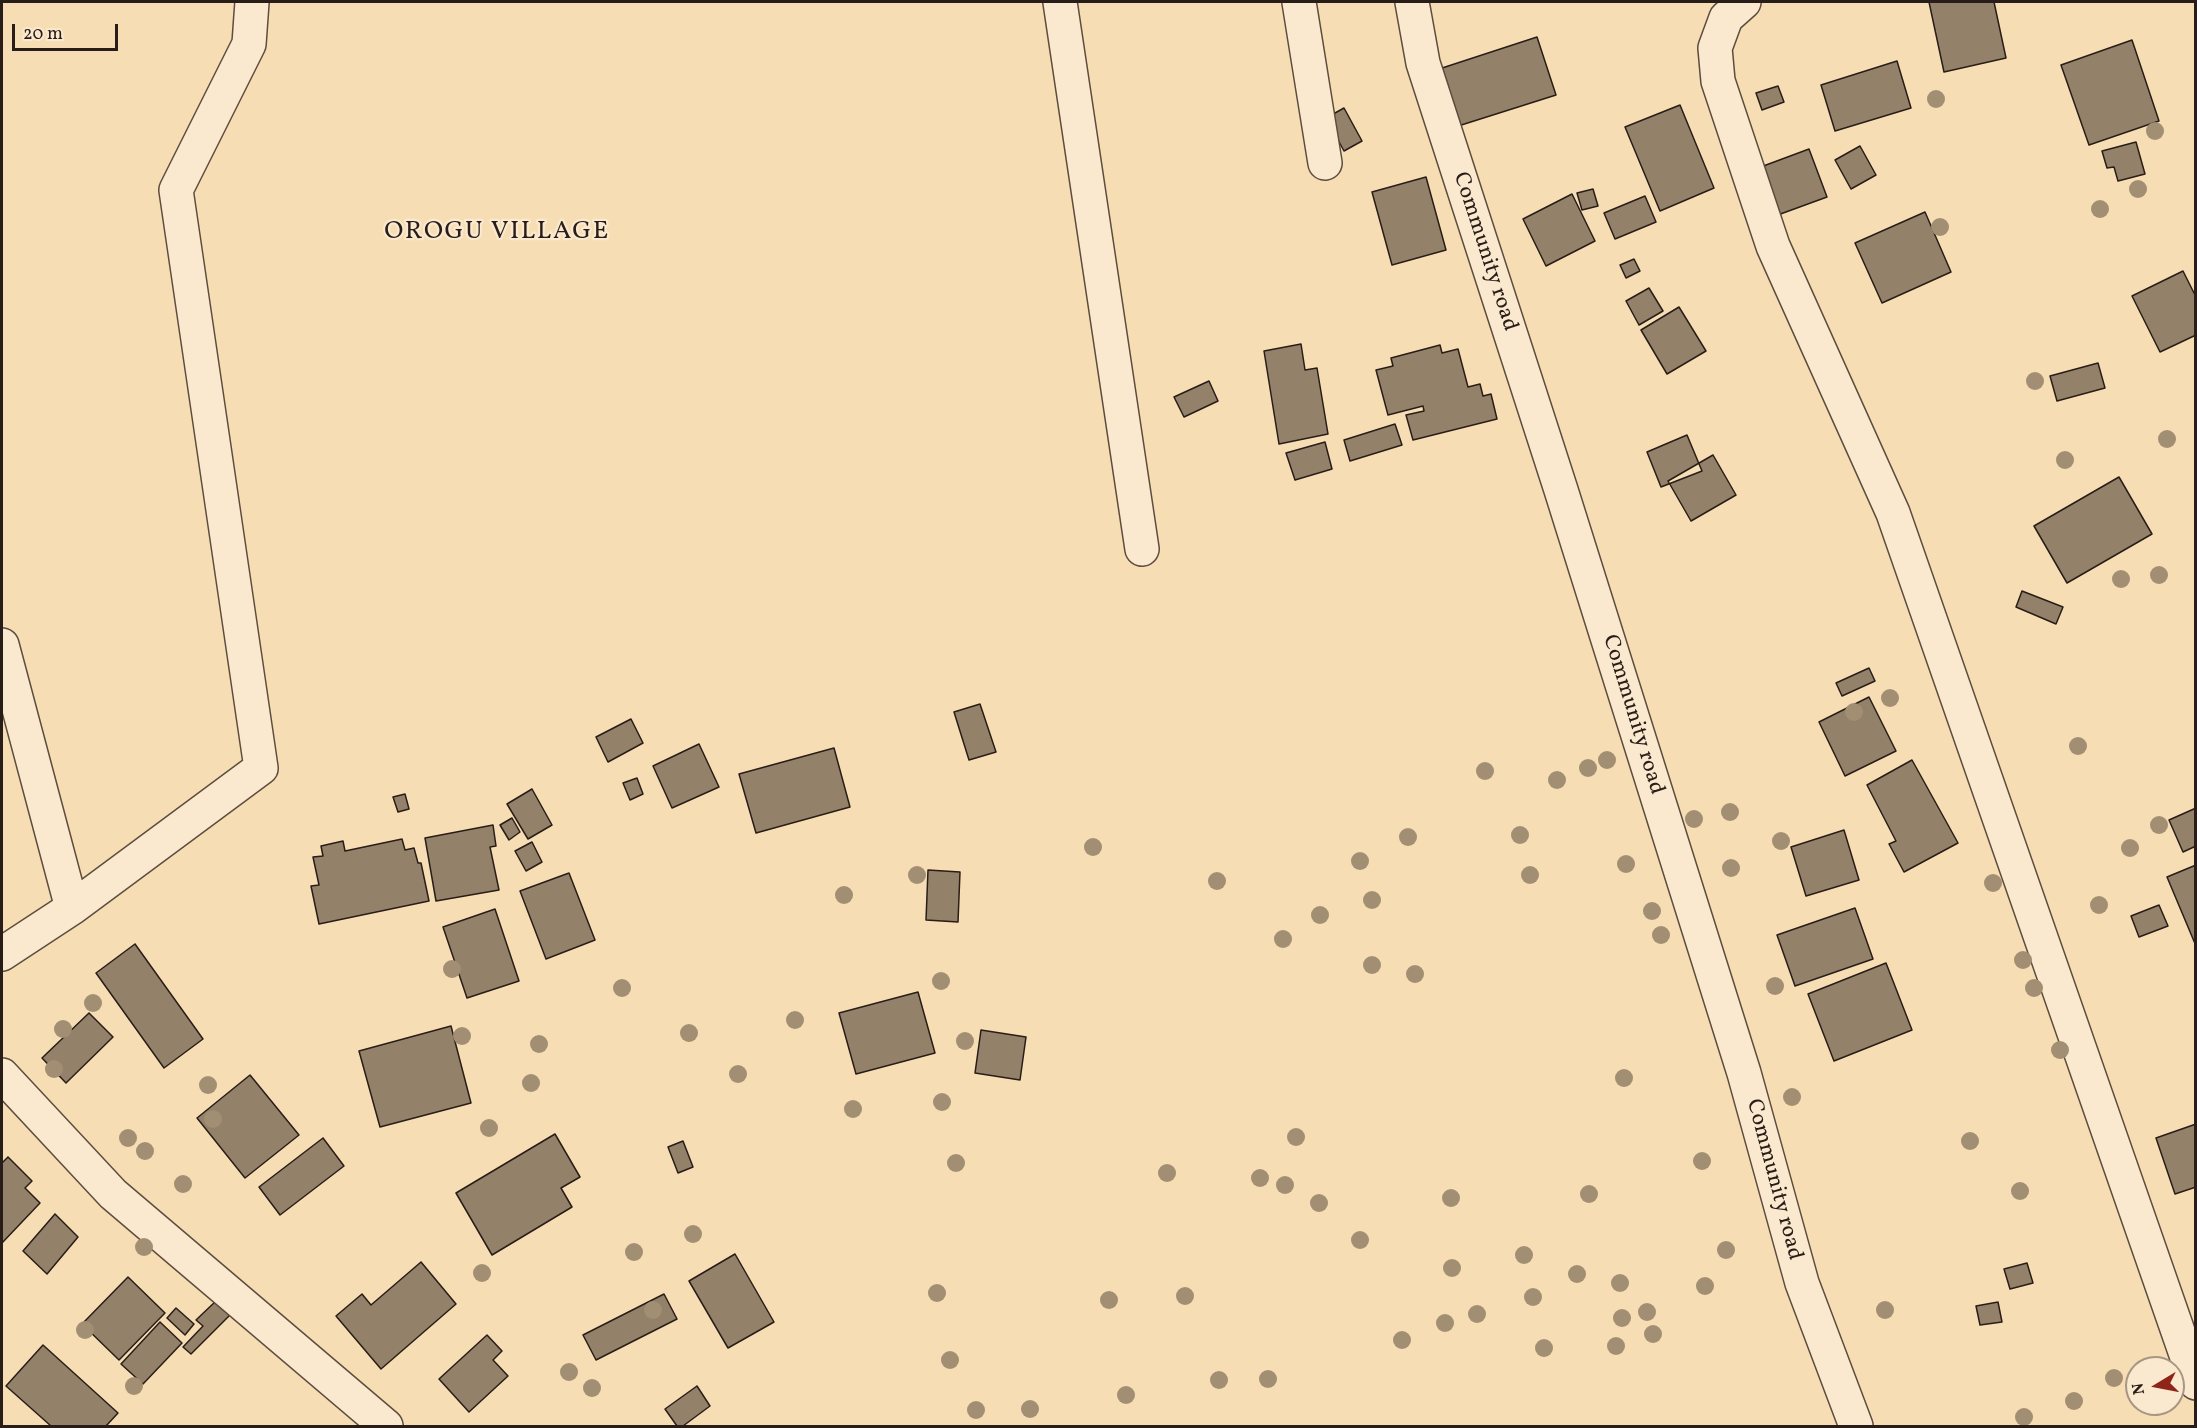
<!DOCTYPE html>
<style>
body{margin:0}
#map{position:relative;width:2197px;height:1428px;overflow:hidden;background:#f7ddb3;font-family:Vollkorn,serif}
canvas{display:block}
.frame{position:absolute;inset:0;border:3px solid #281d18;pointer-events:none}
.north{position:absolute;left:2125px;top:1356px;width:60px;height:60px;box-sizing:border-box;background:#fae9ce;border:2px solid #a69785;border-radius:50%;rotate:260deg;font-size:16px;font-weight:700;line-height:24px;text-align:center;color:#281d18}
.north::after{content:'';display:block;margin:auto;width:21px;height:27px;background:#8f2418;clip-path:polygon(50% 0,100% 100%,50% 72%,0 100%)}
.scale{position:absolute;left:12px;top:24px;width:106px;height:27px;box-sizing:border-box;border:3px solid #281d18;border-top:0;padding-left:8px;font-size:18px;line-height:21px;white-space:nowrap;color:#281d18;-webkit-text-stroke:4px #fae9ce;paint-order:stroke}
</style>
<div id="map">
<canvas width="2197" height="1428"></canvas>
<div class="frame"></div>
<div class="north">N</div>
<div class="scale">20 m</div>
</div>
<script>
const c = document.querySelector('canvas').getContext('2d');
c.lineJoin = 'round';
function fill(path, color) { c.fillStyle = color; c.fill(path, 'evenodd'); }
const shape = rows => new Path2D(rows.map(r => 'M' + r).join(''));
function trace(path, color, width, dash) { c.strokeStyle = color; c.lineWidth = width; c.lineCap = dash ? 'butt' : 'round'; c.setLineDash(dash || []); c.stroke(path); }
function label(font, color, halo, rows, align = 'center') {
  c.font = font + ' Vollkorn,serif'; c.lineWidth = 4.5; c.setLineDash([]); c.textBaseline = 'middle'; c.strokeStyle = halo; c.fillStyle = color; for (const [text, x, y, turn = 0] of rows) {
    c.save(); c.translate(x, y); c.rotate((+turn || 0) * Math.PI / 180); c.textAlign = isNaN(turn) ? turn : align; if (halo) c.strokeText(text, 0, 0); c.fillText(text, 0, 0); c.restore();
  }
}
const building = shape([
 [1929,2,1994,2,2006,58,1944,72,1929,2],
 [1537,37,1556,95,1455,127,1436,70,1537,37],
 [2132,40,2159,121,2089,145,2061,65,2132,40],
 [1897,61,1911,108,1835,131,1821,85,1897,61],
 [1778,86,1784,102,1762,110,1756,93,1778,86],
 [1680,105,1714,188,1660,211,1625,127,1680,105],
 [1344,108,1362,141,1344,151,1326,118,1344,108],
 [2136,142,2145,174,2118,181,2114,167,2107,168,2102,151,2136,142],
 [1860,146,1876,175,1851,189,1835,160,1860,146],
 [1809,149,1827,197,1775,216,1758,168,1809,149],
 [1426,177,1446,250,1392,265,1372,192,1426,177],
 [1593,189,1598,206,1582,210,1577,193,1593,189],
 [1572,194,1595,241,1546,266,1523,219,1572,194],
 [1645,196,1656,222,1615,239,1604,213,1645,196],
 [1925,212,1951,272,1882,303,1855,243,1925,212],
 [1634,259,1640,271,1626,278,1620,265,1634,259],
 [2183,271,2196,297,2196,335,2160,352,2132,296,2183,271],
 [1649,288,1663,311,1639,325,1626,301,1649,288],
 [1679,307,1706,351,1667,374,1641,330,1679,307],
 [1301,344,1305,370,1317,368,1328,434,1279,444,1264,351,1301,344],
 [1440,345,1442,353,1458,349,1468,387,1480,384,1483,396,1491,394,1497,419,1413,440,1406,415,1424,411,1423,406,1388,415,1376,370,1393,366,1391,358,1440,345],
 [2098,363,2105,388,2057,401,2050,376,2098,363],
 [1209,381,1218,401,1184,417,1174,397,1209,381],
 [1395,424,1402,445,1350,461,1344,440,1395,424],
 [1687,435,1702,471,1661,487,1647,452,1687,435],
 [1325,442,1332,469,1295,480,1286,453,1325,442],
 [1713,455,1736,495,1691,521,1668,481,1713,455],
 [2119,477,2152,534,2067,583,2034,526,2119,477],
 [2022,591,2063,607,2056,624,2016,607,2022,591],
 [1869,668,1875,681,1842,696,1836,683,1869,668],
 [1869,697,1896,751,1845,776,1819,722,1869,697],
 [980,704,996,752,969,760,954,712,980,704],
 [631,719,643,743,608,762,596,737,631,719],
 [699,744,719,787,672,808,653,766,699,744],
 [834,748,850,807,756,833,739,774,834,748],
 [1912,760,1958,843,1904,872,1889,844,1896,841,1867,785,1912,760],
 [637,778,643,794,630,800,623,783,637,778],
 [532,789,552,825,528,839,507,804,532,789],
 [405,794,409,809,398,812,393,797,405,794],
 [2196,808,2196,846,2183,852,2169,820,2196,808],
 [512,818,520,832,509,840,500,825,512,818],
 [493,825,496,846,490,847,499,890,436,901,425,838,493,825],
 [1844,830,1859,880,1806,896,1791,847,1844,830],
 [402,839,405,850,414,848,418,863,421,863,429,901,319,924,311,886,319,885,313,857,323,856,321,846,343,841,345,851,402,839],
 [532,842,542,862,526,871,515,851,532,842],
 [2196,865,2196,946,2167,877,2196,865],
 [928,870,960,872,958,922,926,920,928,870],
 [569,873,595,940,546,959,520,891,569,873],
 [2159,905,2168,926,2139,937,2131,916,2159,905],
 [1855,908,1873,959,1795,986,1777,935,1855,908],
 [495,909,519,981,467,998,443,927,495,909],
 [135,944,203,1039,164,1068,96,973,135,944],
 [1886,963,1912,1030,1834,1061,1808,994,1886,963],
 [918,992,935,1053,856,1074,839,1013,918,992],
 [89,1013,113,1037,66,1083,42,1058,89,1013],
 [451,1026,471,1103,380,1127,359,1051,451,1026],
 [981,1030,1026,1037,1020,1080,975,1073,981,1030],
 [250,1075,299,1135,245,1178,197,1118,250,1075],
 [2196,1124,2196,1187,2175,1194,2156,1138,2196,1124],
 [555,1134,580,1177,561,1188,572,1207,492,1255,456,1193,555,1134],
 [323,1138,344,1166,280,1215,259,1187,323,1138],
 [683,1141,693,1167,678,1173,668,1147,683,1141],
 [8,1157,32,1181,25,1188,40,1203,2,1243,2,1163,8,1157],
 [55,1214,78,1237,47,1274,23,1251,55,1214],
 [735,1254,774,1322,728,1348,689,1281,735,1254],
 [421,1262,456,1304,381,1369,336,1316,362,1294,371,1305,421,1262],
 [2027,1263,2033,1283,2010,1289,2004,1269,2027,1263],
 [128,1277,165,1313,119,1360,82,1324,128,1277],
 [664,1294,677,1319,596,1360,583,1335,664,1294],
 [217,1300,231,1314,191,1354,183,1347,203,1326,196,1320,217,1300],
 [1998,1302,2002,1322,1980,1325,1976,1306,1998,1302],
 [176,1308,194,1324,185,1335,167,1318,176,1308],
 [160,1322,182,1343,143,1384,121,1364,160,1322],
 [487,1335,502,1351,493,1360,508,1376,469,1412,439,1379,487,1335],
 [43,1345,118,1413,106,1426,51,1426,6,1386,43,1345],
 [697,1386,710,1406,683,1426,677,1426,665,1409,697,1386]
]);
const minor = shape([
 [1060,2,1142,549],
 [1299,2,1325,163],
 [1412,2,1423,63,1561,490,1744,1073,1802,1283,1856,1426],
 [1744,2,1726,18,1715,48,1718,81,1773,246,1893,513,2196,1383],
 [2,645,72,908,2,954],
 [72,908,261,768,176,190,249,44,252,2],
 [2,1075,113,1194,386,1426]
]);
const trees = [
 [1936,99],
 [2155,131],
 [2138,189],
 [2100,209],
 [1940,227],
 [2035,381],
 [2167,439],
 [2065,460],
 [2159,575],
 [2121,579],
 [1890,698],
 [1854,712],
 [2078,746],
 [1607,760],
 [1588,768],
 [1485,771],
 [1557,780],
 [1730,812],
 [1694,819],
 [2159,825],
 [1520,835],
 [1408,837],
 [1781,841],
 [1093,847],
 [2130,848],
 [1360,861],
 [1626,864],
 [1731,868],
 [917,875],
 [1530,875],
 [1217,881],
 [1993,883],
 [844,895],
 [1372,900],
 [2099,905],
 [1652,911],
 [1320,915],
 [1661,935],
 [1283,939],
 [2023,960],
 [1372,965],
 [452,969],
 [1415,974],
 [941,981],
 [1775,986],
 [622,988],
 [2034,988],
 [93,1003],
 [795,1020],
 [63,1029],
 [689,1033],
 [462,1036],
 [965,1041],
 [539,1044],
 [2060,1050],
 [54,1069],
 [738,1074],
 [1624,1078],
 [531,1083],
 [208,1085],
 [1792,1097],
 [942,1102],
 [853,1109],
 [213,1119],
 [489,1128],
 [1296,1137],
 [128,1138],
 [1970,1141],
 [145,1151],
 [1702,1161],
 [956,1163],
 [1167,1173],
 [1260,1178],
 [183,1184],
 [1285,1185],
 [2020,1191],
 [1589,1194],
 [1451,1198],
 [1319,1203],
 [693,1234],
 [1360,1240],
 [144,1247],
 [1726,1250],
 [634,1252],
 [1524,1255],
 [1452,1268],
 [482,1273],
 [1577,1274],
 [1620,1283],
 [1705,1286],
 [937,1293],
 [1185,1296],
 [1533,1297],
 [1109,1300],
 [653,1310],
 [1885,1310],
 [1647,1312],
 [1477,1314],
 [1622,1318],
 [1445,1323],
 [85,1330],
 [1653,1334],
 [1402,1340],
 [1616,1346],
 [1544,1348],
 [950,1360],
 [569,1372],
 [2114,1378],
 [1268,1379],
 [1219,1380],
 [134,1386],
 [592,1388],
 [1126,1395],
 [2074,1401],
 [1030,1409],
 [976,1410],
 [2024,1417]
];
const streetNames = [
 ["Community road",1484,252,72],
 ["Community road",1632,715,73],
 ["Community road",1773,1180,75]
];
const quarterNames = [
 ["OROGU VILLAGE",497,233]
];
fill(building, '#948169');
trace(building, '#281d18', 1.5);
trace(minor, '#5c4d3f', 36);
trace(minor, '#fae9ce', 33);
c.fillStyle = '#a28e73';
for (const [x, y] of trees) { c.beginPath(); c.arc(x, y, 9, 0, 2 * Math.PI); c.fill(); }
label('22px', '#281d18', '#fae9ce', streetNames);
c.letterSpacing = '1.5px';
label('26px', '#281d18', '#fae9ce', quarterNames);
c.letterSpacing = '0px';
</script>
